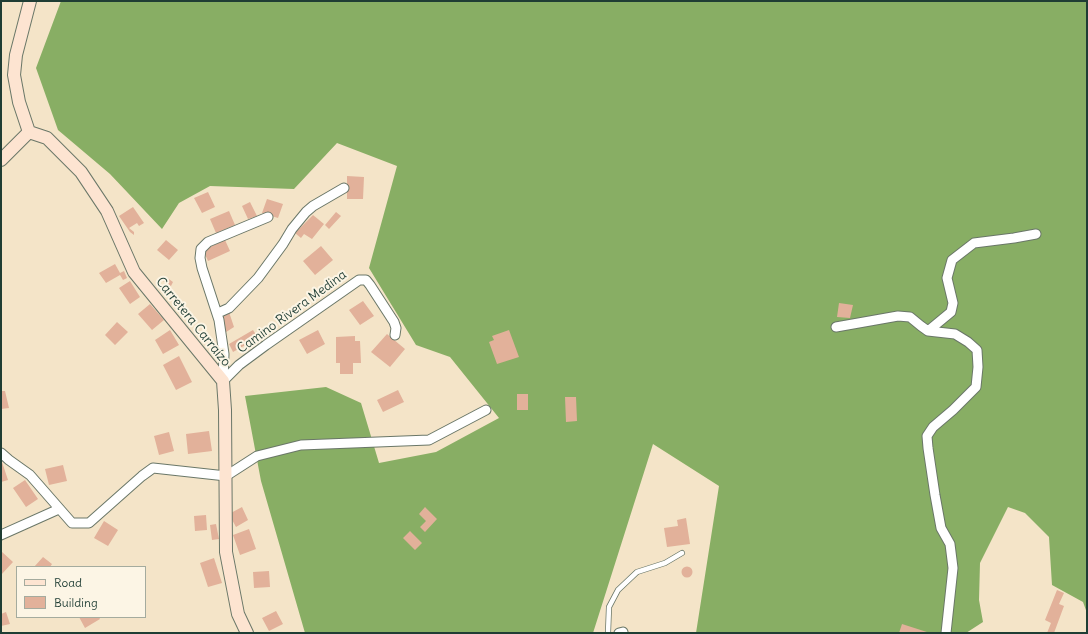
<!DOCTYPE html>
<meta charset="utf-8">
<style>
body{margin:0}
#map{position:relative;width:1088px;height:634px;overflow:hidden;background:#f4e4c8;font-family:Delius,sans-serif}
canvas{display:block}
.frame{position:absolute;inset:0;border:2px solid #1f3d34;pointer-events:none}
.legend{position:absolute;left:16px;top:566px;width:130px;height:52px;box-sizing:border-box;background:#fcf5e5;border:1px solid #a4ab9e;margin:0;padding:5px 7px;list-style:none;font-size:12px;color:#1f3d34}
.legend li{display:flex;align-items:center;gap:8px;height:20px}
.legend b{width:20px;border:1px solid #a4ab9e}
</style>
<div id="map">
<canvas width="1088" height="634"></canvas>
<div class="frame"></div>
<ul class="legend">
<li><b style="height:5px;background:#fde4d1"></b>Road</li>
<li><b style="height:11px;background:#e2b19a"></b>Building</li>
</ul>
</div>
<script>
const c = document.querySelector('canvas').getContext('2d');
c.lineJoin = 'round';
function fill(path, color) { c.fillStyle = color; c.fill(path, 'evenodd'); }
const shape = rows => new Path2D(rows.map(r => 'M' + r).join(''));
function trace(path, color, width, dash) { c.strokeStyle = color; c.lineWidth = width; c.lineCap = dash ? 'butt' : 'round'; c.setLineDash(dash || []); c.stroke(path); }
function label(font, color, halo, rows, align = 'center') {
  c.font = font + ' Delius,sans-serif'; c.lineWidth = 4; c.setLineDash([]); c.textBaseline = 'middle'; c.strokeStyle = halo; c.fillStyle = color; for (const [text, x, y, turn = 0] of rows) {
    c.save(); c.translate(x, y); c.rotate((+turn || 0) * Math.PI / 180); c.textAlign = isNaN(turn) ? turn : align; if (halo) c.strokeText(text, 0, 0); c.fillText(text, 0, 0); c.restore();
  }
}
const forest = shape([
 [61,1,1087,1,1087,613,1083,602,1052,585,1049,537,1025,513,1008,507,980,563,979,600,983,622,966,633,696,633,719,486,653,444,593,633,305,633,261,481,245,396,326,387,361,403,379,463,436,452,499,418,450,357,416,345,369,268,397,166,337,143,294,189,210,186,179,203,162,229,110,174,58,130,36,68]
]);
const building = shape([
 [347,176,364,177,363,199,347,199],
 [208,192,215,207,202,213,194,198],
 [267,199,283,204,278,218,262,213],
 [250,202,257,216,248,219,242,206],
 [133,207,144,223,139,226,137,223,129,228,134,232,134,235,130,232,119,216],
 [229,211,235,225,216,233,210,219],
 [336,212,341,216,329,229,325,225],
 [313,215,324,224,312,239,304,234,301,238,295,233],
 [166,240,178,250,169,260,157,250],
 [225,240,230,251,208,261,203,250],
 [321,246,333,260,315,275,303,261],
 [115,264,120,273,124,271,127,278,123,280,120,275,106,283,99,273],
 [166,277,173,282,171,286,163,281],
 [130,281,140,297,130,304,119,288],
 [363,301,374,316,360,325,349,310],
 [839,303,853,305,850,318,837,317],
 [150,304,164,320,152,330,138,314],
 [229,312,234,327,223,334,220,317],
 [117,322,128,332,115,345,105,335],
 [170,330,179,345,163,354,155,340],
 [253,330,258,338,233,352,229,344],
 [318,330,325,344,307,354,299,340],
 [509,330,519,357,497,364,489,342,494,340,492,336],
 [387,334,405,349,390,367,371,352],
 [355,336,355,341,360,341,361,363,353,363,353,374,340,374,340,363,336,363,336,337],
 [179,356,192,382,176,390,163,365],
 [398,390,404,402,383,412,377,400],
 [1,391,5,391,9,408,1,409],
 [517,394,528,394,528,410,517,410],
 [565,397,576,397,577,421,566,422],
 [209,431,212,451,188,454,186,434],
 [169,432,174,451,159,455,154,436],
 [1,459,8,480,1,482],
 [63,465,67,481,49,485,45,469],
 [25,480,38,499,26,507,13,488],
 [242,507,248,520,236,527,229,514],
 [425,507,437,519,425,532,420,527,426,521,419,514],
 [206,515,207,530,195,531,194,516],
 [686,518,690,544,667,547,664,528,678,526,677,520],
 [104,521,118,530,108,546,94,538],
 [216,524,219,539,212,540,210,525],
 [249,529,256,549,240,555,233,535],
 [410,531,422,543,415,550,403,538],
 [1,551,13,562,1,575],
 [43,557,52,564,50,567,34,567],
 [214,558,222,583,208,587,200,563],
 '681.5 572a5.5 5.5 0 1 1 11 0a5.5 5.5 0 1 1-11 0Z',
 [269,571,270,587,254,588,253,572],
 [1057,590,1064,593,1059,604,1064,606,1054,633,1047,633,1051,623,1045,620],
 [276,611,283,624,269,631,262,618],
 [6,612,10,624,1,626,1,614],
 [79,617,99,617,100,619,85,628],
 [902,624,930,633,899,633]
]);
const lane = shape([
 [608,633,609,607,618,590,637,572,665,563,682,553]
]);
const street = shape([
 [218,313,229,308,258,278,283,244,292,229,306,212,313,206,344,188],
 [836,327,898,316,910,317,921,326,928,331,955,334,968,342,977,350,978,367,976,387,953,410,933,427,927,436,928,448,935,495,941,528,950,544,953,568,946,633],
 [928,331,951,312,953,303,947,278,952,260,974,243,1014,238,1036,234],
 [223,381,239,365,266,345,359,280,366,280,370,285,394,322,396,328,395,335],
 [223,381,224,354,219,320,202,268,200,258,201,249,208,242,268,217],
 [1,453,9,460,30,475,72,523,89,523,142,476,153,468,226,476,257,456,301,445,429,440,486,410],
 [1,535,59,509],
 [619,633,623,632]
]);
const secondary = shape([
 [29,132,19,102,14,75,16,55,30,1],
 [1,160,29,132,47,138,81,172,107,211,134,272,223,381,225,410,226,552,238,614,247,633]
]);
const streetNames = [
 ["Camino Rivera Medina",292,312,-36],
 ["Carretera Carraízo",193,322,51]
];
fill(forest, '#88ae64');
fill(building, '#e2b19a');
trace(lane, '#6a7768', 6);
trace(street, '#6a7768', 11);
trace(secondary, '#6a7768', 14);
trace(lane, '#fff', 4.5);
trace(street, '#fff', 9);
trace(secondary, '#fde4d1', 12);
label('13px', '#1f3d34', '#fcf5e5', streetNames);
</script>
